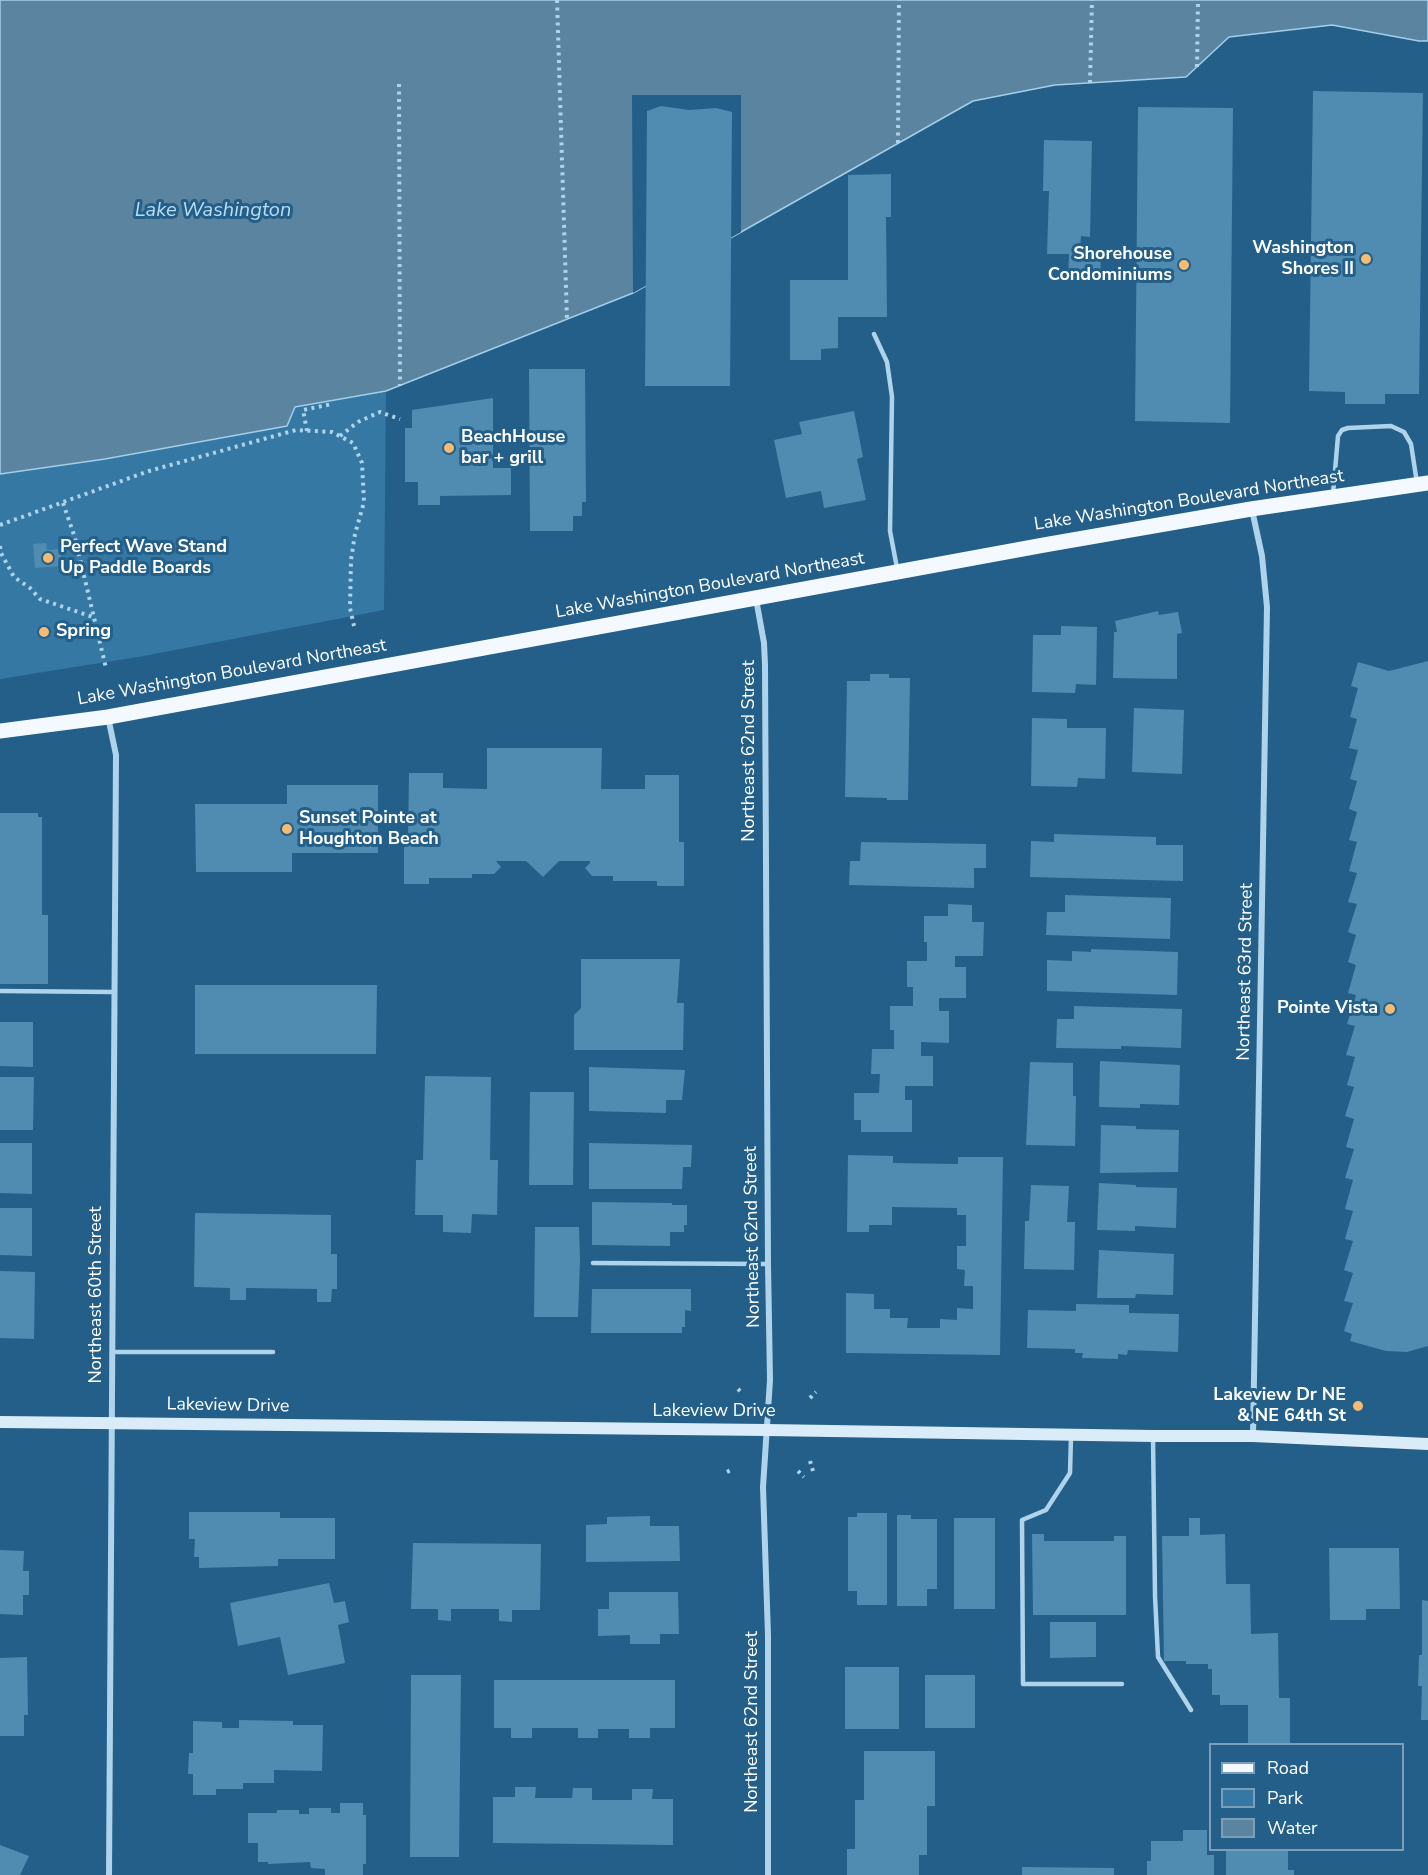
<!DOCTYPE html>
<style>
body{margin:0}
#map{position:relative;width:1428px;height:1875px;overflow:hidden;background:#235f89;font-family:"Nunito Sans",sans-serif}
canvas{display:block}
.legend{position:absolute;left:1209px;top:1743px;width:195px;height:108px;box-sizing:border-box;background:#235f89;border:2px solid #7b9fb8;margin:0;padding:8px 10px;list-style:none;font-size:18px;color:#fff}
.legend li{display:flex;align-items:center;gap:12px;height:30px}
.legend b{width:30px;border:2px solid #7b9fb8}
</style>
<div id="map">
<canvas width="1428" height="1875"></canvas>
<ul class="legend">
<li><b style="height:8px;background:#f3f9fe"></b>Road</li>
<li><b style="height:16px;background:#3478a3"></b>Park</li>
<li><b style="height:16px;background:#5b84a0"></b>Water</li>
</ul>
</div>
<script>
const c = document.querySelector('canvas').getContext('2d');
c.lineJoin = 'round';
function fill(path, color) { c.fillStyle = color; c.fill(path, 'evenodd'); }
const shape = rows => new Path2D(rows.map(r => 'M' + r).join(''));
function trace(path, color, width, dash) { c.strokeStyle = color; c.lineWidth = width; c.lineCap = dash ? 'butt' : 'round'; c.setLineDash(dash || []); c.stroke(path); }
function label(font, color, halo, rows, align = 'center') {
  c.font = font + ' "Nunito Sans",sans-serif'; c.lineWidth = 6; c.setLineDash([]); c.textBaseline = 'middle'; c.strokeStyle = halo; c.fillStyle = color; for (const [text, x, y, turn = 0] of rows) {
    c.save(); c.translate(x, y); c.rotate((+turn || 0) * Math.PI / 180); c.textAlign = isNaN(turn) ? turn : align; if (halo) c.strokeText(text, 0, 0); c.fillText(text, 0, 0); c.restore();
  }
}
const green = shape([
 [386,391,384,610,144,656,0,679,0,474,105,459,287,426,295,408]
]);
const water = shape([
 [0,0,1428,0,1428,41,1419,41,1332,25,1229,37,1186,77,1055,85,973,101,633,293,386,391,295,407,287,426,105,459,0,474,0,0]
]);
const pier = shape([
 [632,95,741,95,741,232,633,293]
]);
const building = shape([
 [1313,91,1423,93,1419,394,1385,394,1385,404,1345,404,1345,392,1309,391],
 [661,106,689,110,716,108,732,112,730,386,645,386,647,111],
 [1138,107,1233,108,1230,423,1135,421],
 [1044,140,1092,141,1090,237,1081,236,1080,249,1101,250,1100,282,1068,281,1069,254,1047,254,1049,191,1043,191],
 [891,174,891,217,886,217,887,317,838,317,838,348,821,349,821,360,790,360,790,280,848,280,848,175],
 [529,369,585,369,586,502,582,502,582,516,573,516,573,531,530,531],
 [493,398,493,468,511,468,511,495,440,496,440,505,418,505,418,482,405,482,405,428,412,428,412,410],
 [854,411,863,457,857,459,866,500,824,508,821,491,786,498,774,440,802,434,799,422],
 [46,543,47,550,61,549,62,566,35,568,33,544],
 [1158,611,1159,615,1178,612,1182,633,1177,634,1177,679,1113,678,1114,632,1117,632,1115,621],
 [1061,626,1097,627,1096,685,1076,684,1075,693,1032,692,1033,635,1061,635],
 [1428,661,1428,1346,1407,1352,1386,1351,1350,1341,1352,1334,1344,1331,1353,1303,1344,1301,1353,1273,1344,1270,1353,1241,1345,1239,1353,1211,1345,1209,1353,1180,1345,1178,1354,1149,1346,1147,1354,1119,1345,1116,1354,1087,1347,1085,1355,1057,1346,1055,1355,1026,1347,1024,1356,995,1348,993,1356,965,1348,962,1356,935,1348,932,1357,904,1348,902,1357,873,1349,871,1357,842,1349,840,1357,812,1349,809,1357,781,1350,779,1358,750,1349,748,1357,719,1350,717,1358,688,1351,686,1358,662,1389,671],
 [870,674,889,674,889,678,910,678,908,800,887,800,887,798,845,797,847,681,870,681],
 [1134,708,1184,710,1182,774,1132,772],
 [1032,718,1067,719,1067,728,1106,728,1105,779,1078,778,1077,787,1031,786],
 [487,748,602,748,601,789,645,789,645,775,679,775,679,842,684,842,684,886,657,886,657,881,613,881,613,876,592,876,585,868,590,863,590,861,559,861,543,877,526,861,496,861,501,867,494,874,472,874,472,878,429,878,429,884,404,884,404,841,408,841,409,773,443,773,443,788,487,789],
 [287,785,378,785,378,853,292,853,292,872,196,872,195,804,287,804],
 [0,813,38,813,38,817,42,817,42,915,48,915,48,984,0,984],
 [1054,834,1156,837,1156,845,1183,845,1183,881,1030,877,1031,841,1054,842],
 [861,842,986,844,986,868,974,868,974,888,849,885,850,861,860,861],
 [1065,895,1171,898,1170,939,1046,935,1047,912,1065,912],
 [948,904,972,905,972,922,984,922,983,956,955,956,955,967,966,967,966,998,939,998,939,1011,949,1011,949,1043,921,1042,921,1056,933,1056,933,1086,905,1086,905,1100,912,1100,912,1132,861,1132,861,1120,854,1120,854,1093,879,1093,880,1074,871,1074,872,1049,894,1049,894,1030,890,1030,890,1006,913,1006,913,987,907,987,907,961,927,961,927,942,924,942,924,916,948,916],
 [1091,949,1178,952,1177,995,1047,991,1047,960,1072,961,1072,951,1091,952],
 [581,959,680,959,677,1003,684,1003,683,1050,574,1050,574,1015,581,1008],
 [195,985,377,985,376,1054,195,1054],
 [1074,1006,1182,1009,1181,1048,1121,1046,1121,1049,1056,1048,1057,1019,1074,1019],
 [0,1022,33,1022,33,1067,0,1066],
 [1100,1061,1180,1065,1179,1105,1140,1104,1140,1108,1099,1107],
 [1030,1062,1073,1063,1073,1096,1076,1096,1075,1146,1026,1145],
 [589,1067,685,1070,682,1100,666,1100,666,1113,589,1111],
 [425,1076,491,1077,490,1160,498,1160,497,1215,472,1214,471,1233,443,1232,443,1215,415,1215,416,1160,423,1160],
 [0,1077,34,1077,33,1130,0,1130],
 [530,1092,574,1092,573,1185,529,1185],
 [1101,1125,1136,1126,1136,1129,1179,1130,1178,1172,1100,1173],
 [0,1143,32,1143,32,1194,0,1193],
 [589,1143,692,1145,691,1167,683,1167,682,1189,589,1189],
 [848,1155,893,1156,893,1163,958,1164,958,1157,1003,1157,1000,1355,846,1353,846,1293,874,1294,874,1309,890,1309,890,1318,908,1318,907,1328,940,1328,940,1319,957,1320,957,1308,973,1309,973,1286,964,1286,965,1270,957,1269,957,1246,966,1246,966,1215,957,1215,957,1208,892,1207,892,1225,869,1225,869,1232,847,1232],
 [1099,1183,1136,1185,1136,1187,1177,1188,1176,1228,1135,1226,1135,1231,1097,1230],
 [1031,1185,1069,1186,1067,1222,1075,1222,1074,1270,1024,1269,1025,1221,1029,1221],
 [592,1202,672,1203,672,1205,687,1205,687,1225,684,1225,684,1232,670,1232,670,1246,592,1245],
 [0,1208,32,1208,32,1256,0,1255],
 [195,1213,331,1215,331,1254,337,1254,337,1289,332,1289,331,1302,317,1302,317,1289,246,1288,246,1300,230,1300,230,1288,194,1287],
 [535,1227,579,1227,580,1260,578,1317,534,1317],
 [1099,1250,1174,1254,1173,1295,1136,1294,1135,1298,1097,1298],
 [0,1271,35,1272,34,1339,0,1338],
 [592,1289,691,1289,691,1311,685,1310,685,1327,682,1327,682,1333,591,1333],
 [1076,1304,1129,1305,1129,1313,1179,1314,1178,1352,1128,1350,1127,1355,1118,1354,1118,1359,1082,1358,1083,1353,1075,1353,1075,1349,1027,1348,1028,1310,1076,1311],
 [189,1512,280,1512,280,1518,335,1518,335,1559,278,1559,278,1566,199,1568,199,1557,194,1557,195,1539,189,1539],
 [857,1513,887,1513,887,1605,857,1605,857,1591,848,1591,848,1517,857,1517],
 [897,1515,911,1515,911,1519,937,1519,937,1589,927,1589,927,1606,897,1606],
 [650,1516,650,1526,679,1526,680,1561,586,1562,586,1525,607,1524,607,1517],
 [954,1518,995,1518,995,1609,954,1609],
 [1189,1518,1200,1518,1200,1535,1225,1534,1226,1584,1250,1584,1251,1634,1278,1633,1279,1698,1290,1698,1290,1744,1248,1744,1248,1705,1220,1705,1220,1695,1212,1695,1212,1669,1208,1669,1208,1664,1186,1664,1186,1661,1164,1661,1162,1536,1189,1536],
 [1032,1534,1044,1534,1044,1541,1114,1541,1114,1536,1126,1536,1126,1615,1033,1615],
 [413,1543,541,1544,540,1610,512,1610,512,1622,499,1621,499,1609,451,1609,451,1621,438,1620,438,1609,411,1609],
 [1329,1548,1399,1548,1400,1609,1366,1609,1366,1620,1330,1620],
 [0,1550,24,1551,23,1571,29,1571,29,1595,23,1595,23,1615,0,1614],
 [329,1583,334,1603,345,1601,349,1622,338,1625,345,1663,288,1675,280,1637,238,1646,230,1603],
 [609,1592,678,1592,679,1634,660,1634,660,1644,630,1644,630,1635,598,1636,598,1609,609,1609],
 [1422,1600,1428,1601,1428,1720,1421,1720,1422,1686,1418,1686,1419,1655,1422,1655],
 [1050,1622,1096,1622,1096,1657,1050,1658],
 [27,1657,28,1715,24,1715,24,1736,0,1736,0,1658],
 [845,1667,899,1667,899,1729,845,1729],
 [411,1675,461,1675,459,1857,410,1857],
 [925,1675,975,1675,975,1728,925,1728],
 [494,1680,675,1680,675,1728,650,1728,650,1738,629,1738,629,1729,598,1729,598,1738,578,1738,578,1728,532,1728,532,1738,511,1738,511,1728,494,1728],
 [239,1720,293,1721,293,1725,323,1725,322,1771,274,1770,274,1783,243,1783,243,1789,216,1789,216,1795,193,1795,193,1774,188,1774,189,1753,193,1753,193,1721,222,1722,222,1728,239,1728],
 [864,1751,935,1751,935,1806,927,1806,927,1855,919,1855,919,1875,847,1875,847,1849,855,1849,855,1800,864,1800],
 [515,1787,536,1787,535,1798,572,1798,573,1788,592,1788,592,1800,632,1800,632,1789,653,1789,652,1799,673,1799,673,1845,493,1843,493,1797,515,1797],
 [340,1803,363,1803,363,1815,366,1815,366,1864,363,1864,363,1875,325,1875,325,1869,311,1868,310,1862,268,1864,268,1862,258,1862,258,1843,248,1843,248,1813,277,1813,277,1810,299,1810,299,1814,309,1814,309,1808,331,1808,331,1813,340,1813],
 [1183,1830,1207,1830,1207,1855,1214,1855,1214,1875,1147,1875,1147,1861,1151,1861,1151,1841,1183,1841],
 [0,1845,29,1856,20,1875,0,1875],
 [1226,1850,1288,1850,1288,1870,1294,1870,1294,1875,1226,1875],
 [1022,1867,1114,1868,1114,1875,1022,1875]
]);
const path = shape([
 [557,0,567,320],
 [1197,67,1198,0],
 [1090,83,1092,0],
 [399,84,400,386],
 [898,143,899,0],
 [307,431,303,410,332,404],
 [340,436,358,422,380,412,400,419],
 [63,503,75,538,106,668],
 [0,525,149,471,296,430,332,432,353,443,362,463,364,502,355,534,351,560,350,608,354,626],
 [0,546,1,553,14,577,30,588,40,599,93,617],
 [738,1389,742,1393],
 [810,1398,816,1392],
 [810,1461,813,1471],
 [798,1471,804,1477],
 [727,1472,731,1470]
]);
const lane = shape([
 [874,334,887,362,892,397,890,531,897,568],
 [1333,494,1338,436,1342,430,1348,428,1391,426,1404,432,1411,444,1417,483],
 [0,991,114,992],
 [593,1263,768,1264],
 [112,1352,273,1352],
 [1153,1436,1155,1596,1158,1657,1191,1710],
 [1071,1437,1070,1473,1046,1510,1022,1520,1023,1684,1122,1684]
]);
const street = shape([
 [1252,510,1262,556,1267,607,1253,1436],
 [756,599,764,643,765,665,768,1264,770,1380,763,1487,768,1635,768,1875],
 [108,717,116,755,109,1875]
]);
const secondary = shape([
 [0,1422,767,1430,1153,1436,1253,1436,1428,1444]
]);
const primary = shape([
 [0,731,108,717,1044,545,1251,509,1428,483]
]);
const markers = [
 [1366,259,6,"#f5bb72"],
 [1184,265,6,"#f5bb72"],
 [449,448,6,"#f5bb72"],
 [48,558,6,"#f5bb72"],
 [44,632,6,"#f5bb72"],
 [287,829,6,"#f5bb72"],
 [1390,1009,6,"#f5bb72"],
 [1358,1406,6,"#f5bb72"]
];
const poiNames = [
 ["Washington",1354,249],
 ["Shores II",1354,270],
 ["Shorehouse",1172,255],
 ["Condominiums",1172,276],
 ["BeachHouse",461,438,"left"],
 ["bar + grill",461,459,"left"],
 ["Perfect Wave Stand",60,548,"left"],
 ["Up Paddle Boards",60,569,"left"],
 ["Spring",56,632,"left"],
 ["Sunset Pointe at",299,819,"left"],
 ["Houghton Beach",299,840,"left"],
 ["Pointe Vista",1378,1009],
 ["Lakeview Dr NE",1346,1396],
 ["& NE 64th St",1346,1417]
];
const streetNames = [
 ["Lake Washington Boulevard Northeast",1189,501,-9],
 ["Lake Washington Boulevard Northeast",710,586,-10],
 ["Lake Washington Boulevard Northeast",232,673,-10],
 ["Northeast 62nd Street",750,751,-90],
 ["Northeast 63rd Street",1246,972,-89],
 ["Northeast 62nd Street",753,1237,-91],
 ["Northeast 60th Street",97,1295,-90],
 ["Lakeview Drive",228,1406,1],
 ["Lakeview Drive",714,1412],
 ["Northeast 62nd Street",753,1722,-90]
];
const waterNames = [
 ["Lake Washington",213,211]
];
fill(green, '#3478a3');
fill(water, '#5b84a0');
trace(water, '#a3cfeb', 1.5);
fill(pier, '#235f89');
fill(building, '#508bb2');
trace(path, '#afd3ea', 4, [3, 4.5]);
trace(lane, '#afd3ea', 4.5);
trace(street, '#afd3ea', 6);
trace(secondary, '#daecf8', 12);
trace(primary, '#f3f9fe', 15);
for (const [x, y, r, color] of markers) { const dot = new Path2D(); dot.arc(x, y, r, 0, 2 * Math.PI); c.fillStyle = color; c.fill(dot); trace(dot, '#235f89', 2); }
label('bold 18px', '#fff', '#235f89', poiNames, 'right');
label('18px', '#fff', '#235f89', streetNames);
label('italic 20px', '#bbdcf1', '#235f89', waterNames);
</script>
